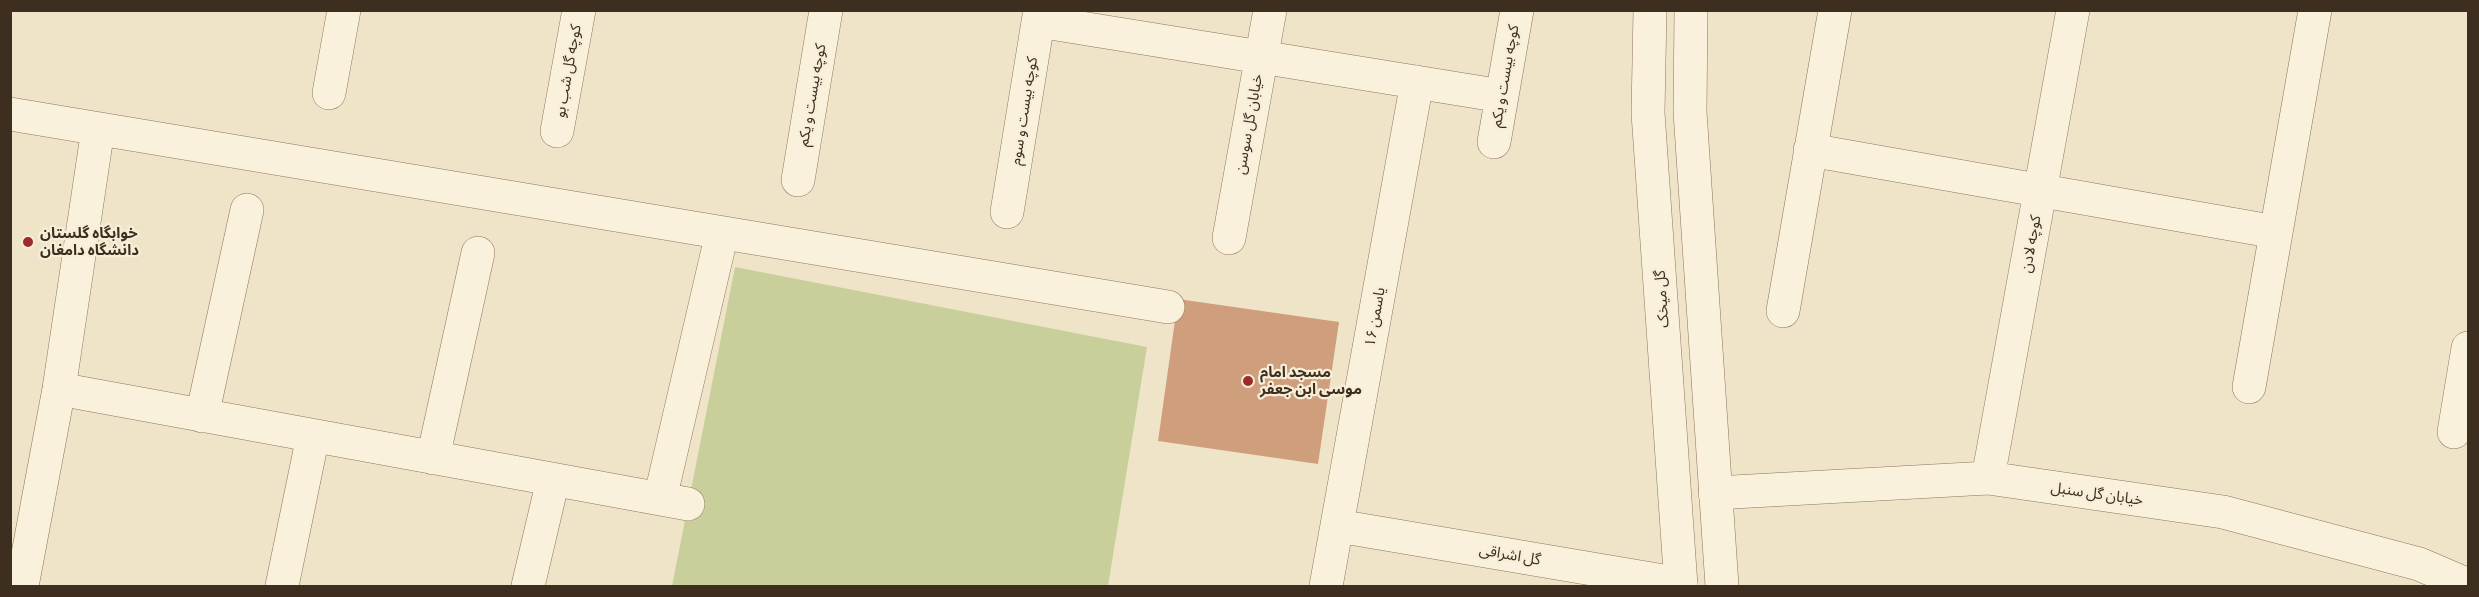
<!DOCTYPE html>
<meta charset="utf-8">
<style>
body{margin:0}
#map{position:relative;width:2479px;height:597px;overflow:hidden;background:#f0e4c8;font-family:"Crimson Pro",serif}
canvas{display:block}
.frame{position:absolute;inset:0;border:12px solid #3d2e20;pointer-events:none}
</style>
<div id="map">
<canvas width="2479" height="597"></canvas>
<div class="frame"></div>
</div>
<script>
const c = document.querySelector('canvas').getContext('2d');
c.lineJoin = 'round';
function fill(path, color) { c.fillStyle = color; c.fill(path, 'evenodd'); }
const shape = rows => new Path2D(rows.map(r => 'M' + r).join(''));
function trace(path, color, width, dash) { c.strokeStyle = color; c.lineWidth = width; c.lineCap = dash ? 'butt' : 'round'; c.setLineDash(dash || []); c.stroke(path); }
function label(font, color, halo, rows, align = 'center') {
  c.font = font + ' "Crimson Pro","Noto Sans Arabic",serif'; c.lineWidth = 4.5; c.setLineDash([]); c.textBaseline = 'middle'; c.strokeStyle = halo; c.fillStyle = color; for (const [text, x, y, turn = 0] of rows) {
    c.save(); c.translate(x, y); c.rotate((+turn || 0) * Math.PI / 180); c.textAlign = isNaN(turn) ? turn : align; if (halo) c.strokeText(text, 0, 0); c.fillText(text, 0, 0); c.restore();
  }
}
const green = shape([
 [735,267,1147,347,1108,586,672,586]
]);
const building = shape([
 [1178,299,1339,322,1318,464,1158,441]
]);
const minor = shape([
 [1038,21,1502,96],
 [329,93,344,10],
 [10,114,1168,307],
 [557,131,579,10],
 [1494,142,1517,10],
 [1810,150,2276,232],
 [798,180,826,10],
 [1007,212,1040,10],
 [1229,238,1270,10],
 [1783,311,1835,10],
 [2249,387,2315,10],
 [59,389,688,504],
 [202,416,247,210],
 [2454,432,2468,348],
 [433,458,478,253],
 [1988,478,2073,10],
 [1715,493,1988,478,2223,512,2419,564,2468,585],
 [660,499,722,233],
 [1338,526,1681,584],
 [22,586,59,389,98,129],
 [282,586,313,436],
 [528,586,553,480],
 [1326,586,1417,82]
]);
const tertiary = shape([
 [1650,10,1648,113,1681,586],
 [1691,10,1690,112,1722,586]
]);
const markers = [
 [28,242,6,"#9e2a2b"],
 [1248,381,6,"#9e2a2b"]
];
const streetNames = [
 ["کوچه گل شب بو",568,71,-80],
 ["کوچه بیست و یکم",1505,76,-80],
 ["کوچه بیست و یکم",812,95,-80],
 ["کوچه بیست و سوم",1024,111,-81],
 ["خیابان گل سوسن",1249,124,-80],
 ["کوچه لادن",2031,244,-80],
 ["گل میخک",1662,299,-94],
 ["یاسمن ۱۶",1375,317,-80],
 ["خیابان گل سنبل",2097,494,8],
 ["گل اشراقی",1510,555,10]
];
const poiNames = [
 ["خوابگاه گلستان",40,233],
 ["دانشگاه دامغان",40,250],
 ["مسجد امام",1260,372],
 ["موسی ابن جعفر",1260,389]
];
fill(green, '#c9cf9b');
fill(building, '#cf9f7d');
trace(minor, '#8d765c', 34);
trace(tertiary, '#8d765c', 34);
trace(minor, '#faf1dc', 33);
trace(tertiary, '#faf1dc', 33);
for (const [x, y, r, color] of markers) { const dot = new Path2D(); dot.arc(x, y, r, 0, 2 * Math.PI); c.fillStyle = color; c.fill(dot); trace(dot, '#f7eed8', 2); }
label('15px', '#3d2e20', '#f7eed8', streetNames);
label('bold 15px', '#3d2e20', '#f7eed8', poiNames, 'left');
</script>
